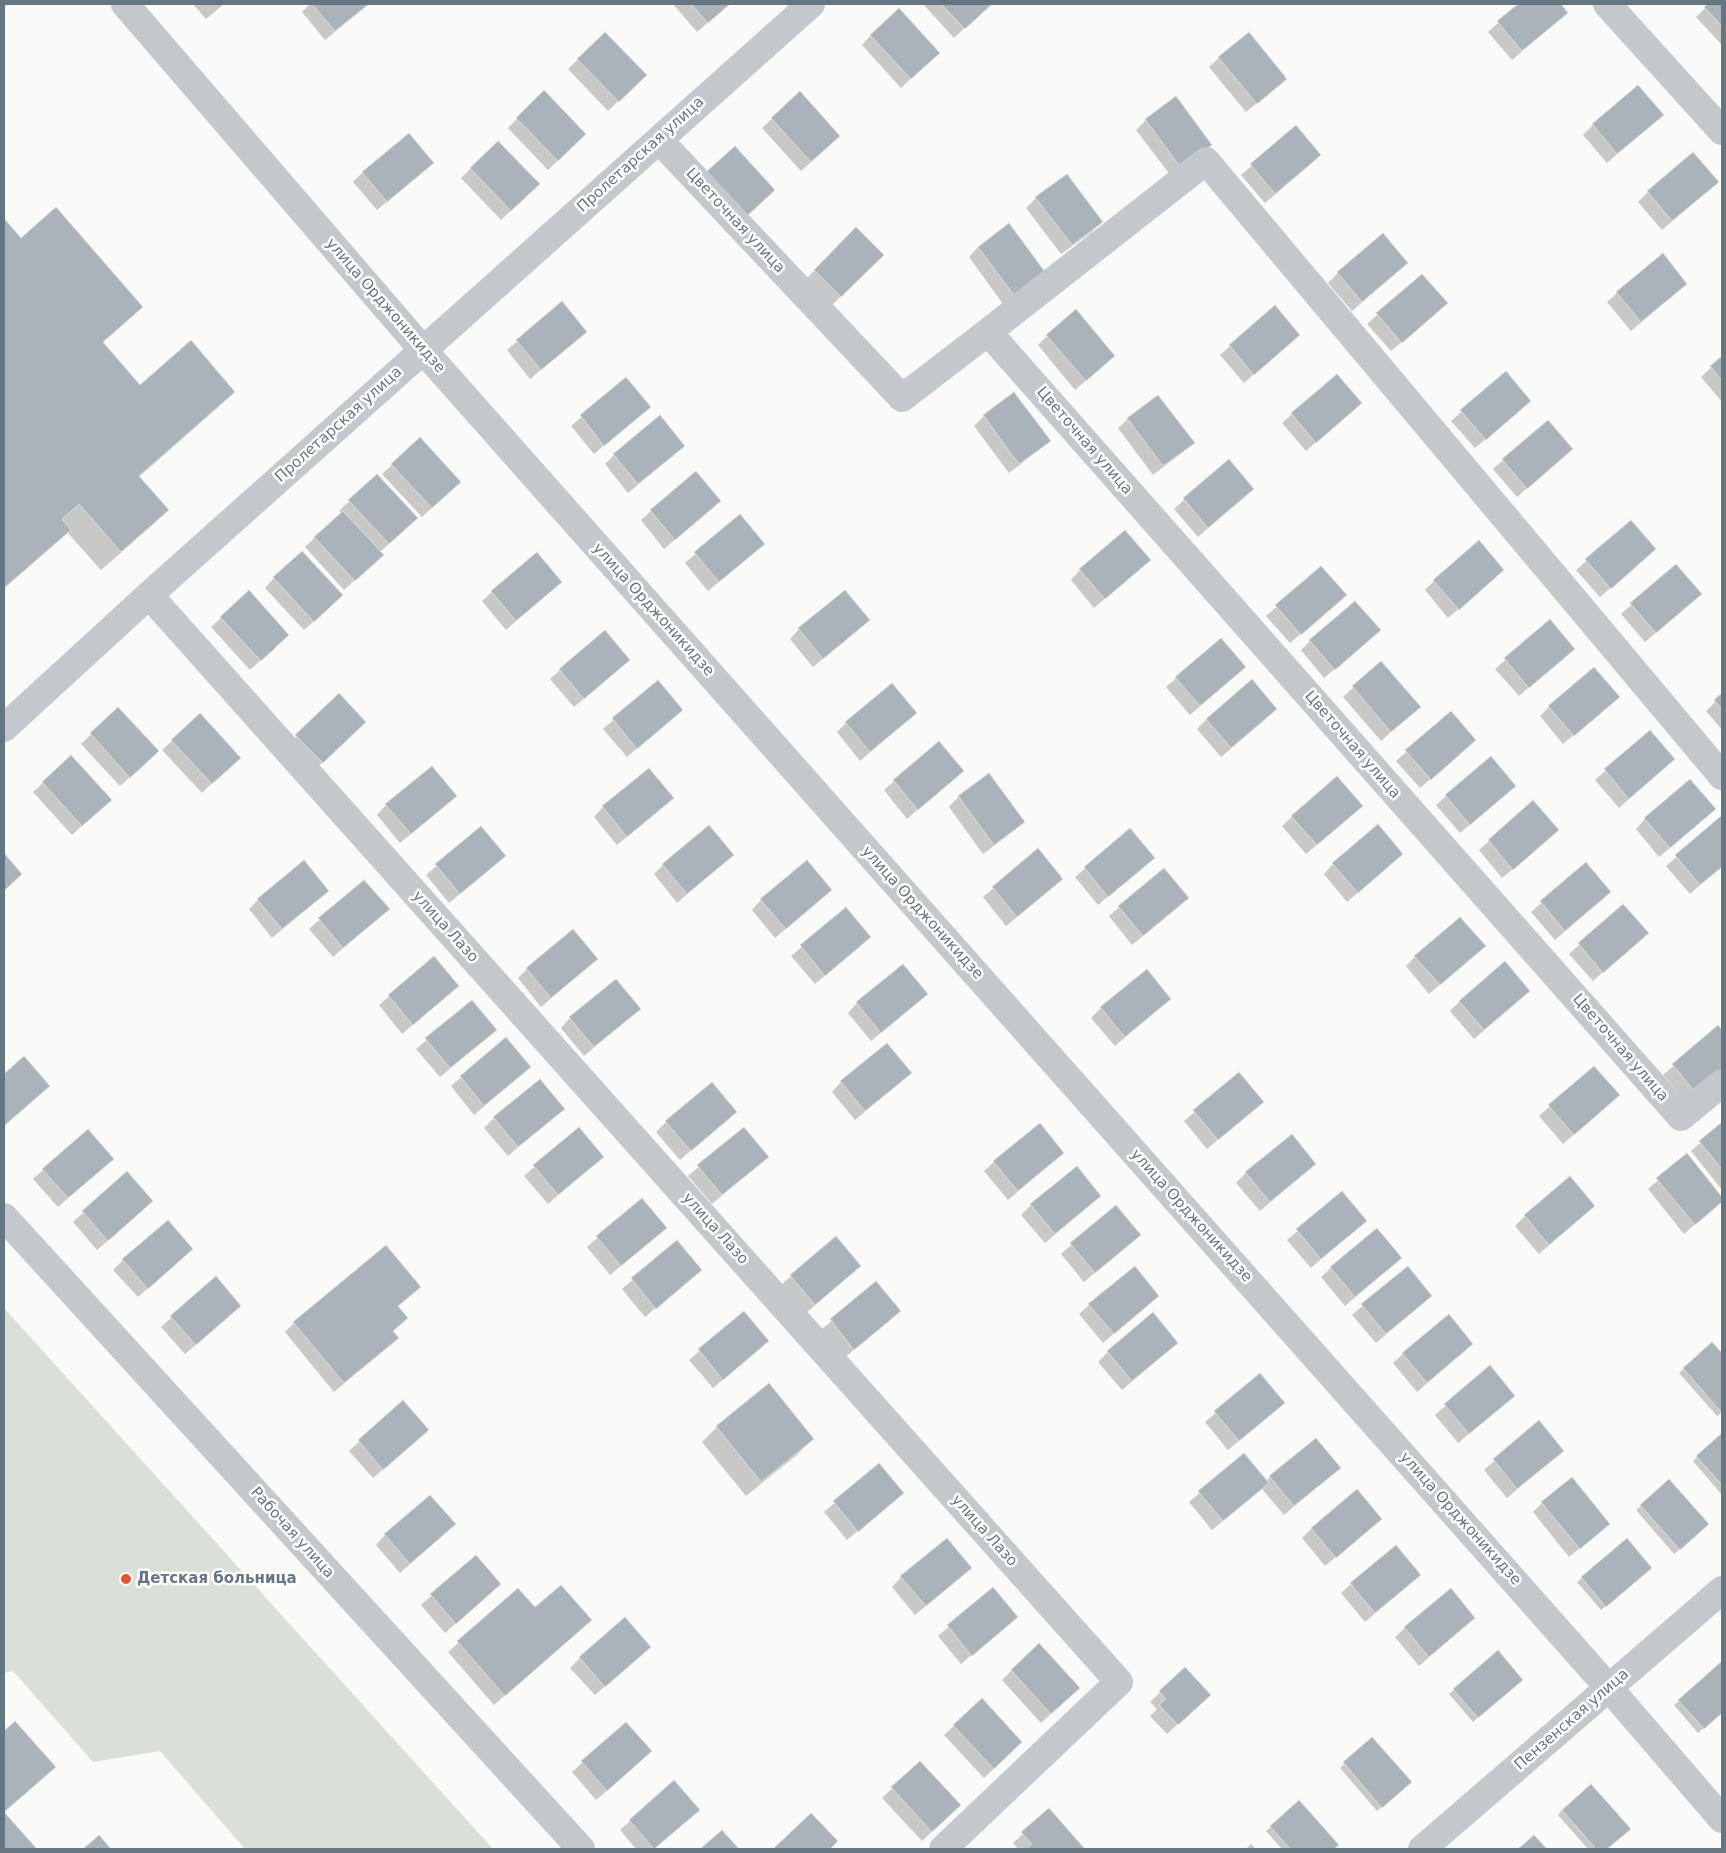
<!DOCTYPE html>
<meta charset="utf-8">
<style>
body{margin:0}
#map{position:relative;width:1726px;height:1853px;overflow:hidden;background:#fafaf8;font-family:"DejaVu Sans",sans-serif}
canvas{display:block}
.frame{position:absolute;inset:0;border:5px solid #657683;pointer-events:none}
</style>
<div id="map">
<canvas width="1726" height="1853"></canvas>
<div class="frame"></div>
</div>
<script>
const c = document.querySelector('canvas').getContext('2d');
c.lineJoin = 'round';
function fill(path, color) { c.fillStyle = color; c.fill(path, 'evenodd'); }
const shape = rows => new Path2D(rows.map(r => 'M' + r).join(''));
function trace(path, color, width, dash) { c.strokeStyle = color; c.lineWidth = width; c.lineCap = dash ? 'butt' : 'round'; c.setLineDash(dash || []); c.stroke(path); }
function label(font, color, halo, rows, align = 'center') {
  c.font = font + ' "DejaVu Sans",sans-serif'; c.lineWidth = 5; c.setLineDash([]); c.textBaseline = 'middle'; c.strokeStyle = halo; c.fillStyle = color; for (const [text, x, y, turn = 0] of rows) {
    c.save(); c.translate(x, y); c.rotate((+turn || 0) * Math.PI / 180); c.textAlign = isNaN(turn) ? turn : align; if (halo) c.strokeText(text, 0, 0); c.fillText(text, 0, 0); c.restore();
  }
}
const green = shape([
 [4,1308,493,1849,245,1849,160,1751,93,1762,13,1671,4,1673]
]);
const shadow = shape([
 [193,4,224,4,206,19],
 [310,4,369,4,325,40,302,12],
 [673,4,729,4,697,32],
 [923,4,990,4,954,38],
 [1520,4,1559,4,1566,13,1512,60,1488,32],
 [1709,4,1722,4,1722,43,1721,44,1696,17],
 [605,33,645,75,608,111,568,69],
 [871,35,928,62,901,88,862,45],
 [1219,58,1275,88,1246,112,1209,67],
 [544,92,585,134,548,170,508,128],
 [800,93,829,146,801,171,762,128],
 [1176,98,1211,144,1171,176,1136,130,1146,120],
 [1662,115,1607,163,1583,135,1593,125],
 [1296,127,1310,165,1265,203,1241,175],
 [498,142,538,184,501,220,461,178],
 [432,163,377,210,353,182,363,172],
 [1717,182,1662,230,1638,202,1648,192],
 [1036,198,1101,222,1092,232,1061,254,1026,208],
 [4,220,21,240,141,307,102,343,140,386,234,392,214,411,139,477,167,510,148,529,101,570,67,532,4,589],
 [1009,225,1043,272,1003,304,969,257,978,247],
 [856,229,882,255,831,306,805,280],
 [1397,272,1352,311,1328,283,1338,273],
 [1422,276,1436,313,1391,351,1367,324],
 [1686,284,1631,331,1607,302,1617,293],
 [562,303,576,341,530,379,507,350],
 [1298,335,1244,383,1220,355,1230,346],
 [1047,336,1104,365,1075,390,1038,345],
 [1722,357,1722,402,1701,377],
 [1506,373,1520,410,1475,448,1451,421],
 [626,379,649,407,594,454,571,426],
 [1014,394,1049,440,1039,450,1009,473,974,426,984,416],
 [1360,403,1306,451,1282,423,1292,414],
 [1128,419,1193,443,1183,452,1153,475,1118,428],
 [1571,449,1517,497,1493,469,1503,460],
 [614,455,674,455,628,493,605,464],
 [1228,461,1242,498,1198,537,1174,509],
 [392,465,450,491,422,517,382,474],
 [377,475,406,528,380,552,372,564,344,590,305,547,341,513,339,511],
 [719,501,664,549,641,520,651,511],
 [740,515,754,553,708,591,685,563],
 [1631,522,1655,549,1600,597,1576,570],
 [1676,566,1690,603,1645,642,1621,614],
 [1321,568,1335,605,1290,643,1266,616],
 [1080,570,1139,570,1094,608,1071,580],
 [1503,570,1448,618,1425,590,1434,581],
 [274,578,332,605,304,630,265,588],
 [561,582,506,630,482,601,492,592],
 [221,618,278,644,250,670,211,627],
 [868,620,813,667,790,639,799,629],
 [1550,621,1565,656,1519,696,1495,669],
 [1221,640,1245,667,1190,715,1166,687],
 [1369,640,1324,678,1301,650,1310,641],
 [629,660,574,707,550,679,560,670],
 [1381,663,1419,707,1381,741,1343,697],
 [658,682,682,710,627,757,603,729],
 [339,695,365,722,312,772,287,746],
 [1722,695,1722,730,1706,711],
 [1608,706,1563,744,1540,716,1549,707],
 [118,708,148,761,120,786,81,744],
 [915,713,860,761,837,732,846,723],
 [1451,713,1475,740,1420,788,1396,761],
 [1207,719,1266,719,1221,757,1197,729],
 [1650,732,1674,759,1619,808,1595,780],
 [172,741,229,767,202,793,162,750],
 [939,743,962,771,907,819,884,790],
 [989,775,1024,822,1014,831,983,854,949,807,958,797],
 [43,783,100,809,72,835,33,792],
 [1505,795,1460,833,1436,805,1446,796],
 [1533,802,1547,840,1502,878,1479,850],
 [386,805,445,806,400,843,377,815],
 [603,807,662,808,617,845,594,817],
 [1351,816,1306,854,1282,826,1292,817],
 [1721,818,1722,819,1722,866,1690,894,1666,866],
 [1645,819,1704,819,1659,857,1636,829],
 [481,827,495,865,449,903,426,875],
 [1130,830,1153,858,1098,905,1075,877],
 [1038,850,1052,888,1006,926,983,897],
 [732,855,677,903,654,874,663,865],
 [1392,863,1347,902,1324,874,1333,864],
 [1586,864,1610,892,1555,940,1531,912],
 [1164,869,1178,907,1132,945,1109,916],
 [364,881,388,909,333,957,309,929],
 [831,890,775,938,752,910,761,900],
 [258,900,318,900,272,938,249,909],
 [1623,906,1647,933,1593,981,1569,954],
 [846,909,870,937,815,984,791,956],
 [1484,946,1429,994,1406,966,1415,957],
 [434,958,457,986,402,1034,379,1005],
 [596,959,541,1007,518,978,527,969],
 [1170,999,1115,1046,1091,1018,1101,1008],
 [472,1001,486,1039,440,1077,416,1049],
 [1460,1001,1519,1001,1474,1039,1450,1011],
 [857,1003,916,1003,871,1041,848,1013],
 [639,1009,584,1056,561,1028,570,1018],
 [1718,1027,1722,1032,1722,1073,1687,1103,1663,1075],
 [506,1039,529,1067,474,1115,451,1086],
 [1594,1068,1608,1105,1563,1144,1539,1116],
 [1239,1074,1262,1102,1207,1149,1184,1121],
 [841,1082,901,1082,855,1120,832,1092],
 [735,1112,680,1160,656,1132,666,1122],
 [494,1118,553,1118,508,1156,484,1128],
 [1722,1124,1722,1190,1691,1151],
 [579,1128,602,1157,548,1204,524,1176],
 [744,1128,767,1157,712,1204,688,1176],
 [1063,1153,1008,1200,984,1171,994,1162],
 [1687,1155,1722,1201,1684,1234,1648,1189],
 [1315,1164,1260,1211,1236,1183,1246,1173],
 [102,1168,58,1207,33,1179,43,1170],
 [127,1173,142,1211,97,1250,73,1222],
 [1342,1193,1365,1221,1311,1268,1287,1240],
 [1100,1196,1045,1243,1021,1215,1031,1205],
 [642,1199,655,1237,610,1275,587,1247],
 [1116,1206,1139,1235,1084,1282,1061,1254],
 [1584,1215,1539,1254,1515,1226,1525,1216],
 [677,1242,700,1270,645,1317,622,1289],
 [192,1249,138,1297,113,1270,123,1260],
 [1400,1258,1345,1306,1321,1277,1331,1268],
 [860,1266,805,1314,781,1285,791,1276],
 [1407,1268,1431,1296,1376,1343,1352,1315],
 [216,1278,230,1315,185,1354,161,1327],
 [876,1283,889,1321,844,1358,821,1330],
 [420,1287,397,1307,407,1318,392,1332,388,1347,334,1392,285,1332,294,1323],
 [1158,1296,1103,1343,1079,1314,1089,1305],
 [744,1313,768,1341,713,1388,689,1360],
 [1177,1343,1122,1390,1098,1362,1108,1352],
 [1472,1344,1417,1392,1393,1363,1403,1354],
 [1712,1344,1722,1355,1722,1412,1717,1416,1679,1373],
 [1490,1367,1504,1405,1458,1443,1435,1415],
 [1260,1375,1284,1403,1228,1450,1205,1422],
 [403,1402,417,1440,373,1478,349,1451],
 [1539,1422,1552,1460,1507,1498,1484,1470],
 [717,1427,812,1439,798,1454,746,1496,702,1442],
 [1722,1434,1722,1495,1693,1461],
 [1244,1455,1266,1481,1270,1477,1339,1468,1284,1515,1262,1489,1212,1530,1189,1502],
 [879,1465,902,1493,847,1540,824,1512],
 [1542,1503,1598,1533,1569,1557,1533,1512],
 [1641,1506,1703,1529,1674,1554,1636,1510],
 [1380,1519,1325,1566,1302,1538,1312,1528],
 [444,1534,400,1573,376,1545,385,1535],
 [1627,1540,1646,1573,1601,1610,1577,1582],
 [475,1557,500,1584,445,1633,421,1605],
 [1420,1575,1365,1622,1341,1593,1351,1584],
 [901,1577,961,1577,915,1615,892,1587],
 [993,1589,1016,1617,961,1664,938,1636],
 [518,1590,535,1609,581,1629,494,1705,448,1652],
 [1474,1618,1419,1666,1395,1637,1405,1628],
 [1498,1652,1517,1684,1473,1722,1449,1694],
 [639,1656,595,1695,570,1668,580,1658],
 [1722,1663,1722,1712,1698,1733,1674,1705],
 [1185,1669,1199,1704,1167,1734,1150,1716,1157,1709,1150,1702],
 [1012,1670,1069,1697,1041,1723,1002,1680],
 [982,1700,1011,1752,984,1778,944,1735],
 [15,1723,54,1767,4,1813,4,1733],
 [626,1723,641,1761,596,1800,572,1772],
 [1372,1738,1406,1786,1377,1811,1340,1768],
 [920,1762,950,1815,922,1841,882,1798],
 [674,1782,688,1819,654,1849,636,1849,620,1830],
 [1299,1802,1337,1845,1333,1849,1282,1849,1266,1831],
 [1049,1810,1083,1849,1018,1849,1013,1843],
 [1562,1810,1625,1834,1606,1849,1588,1849,1558,1815],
 [4,1814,36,1849,4,1849],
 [811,1815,836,1841,828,1849,775,1849],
 [1251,1844,1256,1849,1246,1849]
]);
const building = shape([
 [312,4,369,4,335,31,312,4],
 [691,4,730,4,708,23,691,4],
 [941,4,992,4,965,29,941,4],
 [1518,4,1561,4,1568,13,1522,51,1497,21,1518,4],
 [1708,4,1722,4,1722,26,1704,7,1708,4],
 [899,8,940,53,911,79,870,35,899,8],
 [605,32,647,75,619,102,577,59,605,32],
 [1249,32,1287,79,1257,104,1218,57,1249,32],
 [1638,85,1664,115,1617,154,1592,124,1638,85],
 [544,90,586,134,558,161,516,118,544,90],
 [800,91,840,136,811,162,771,118,800,91],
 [1176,96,1212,145,1181,168,1145,119,1176,96],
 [1296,125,1321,155,1275,194,1250,164,1296,125],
 [409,133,434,163,387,202,362,172,409,133],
 [498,141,540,184,511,211,470,168,498,141],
 [735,146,775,190,746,217,706,172,735,146],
 [1693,152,1719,182,1672,221,1647,191,1693,152],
 [1067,174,1103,222,1072,245,1035,197,1067,174],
 [56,207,143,307,103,342,140,385,191,340,235,392,139,476,169,510,121,552,79,504,62,519,71,530,4,588,4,218,21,238,56,207],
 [1009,223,1045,272,1014,295,978,247,1009,223],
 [856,227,884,255,841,297,814,270,856,227],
 [1383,233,1408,263,1362,302,1337,272,1383,233],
 [1663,253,1687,284,1641,322,1616,292,1663,253],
 [1422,274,1448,303,1402,343,1376,313,1422,274],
 [562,301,587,332,541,370,516,340,562,301],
 [1275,305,1300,335,1254,375,1229,345,1275,305],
 [1076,309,1115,356,1086,381,1046,335,1076,309],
 [1722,356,1722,381,1710,366,1722,356],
 [1506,371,1531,401,1486,440,1460,410,1506,371],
 [1337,374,1362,403,1316,443,1291,413,1337,374],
 [626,377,651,407,604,446,580,415,626,377],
 [1014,392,1051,441,1019,464,983,415,1014,392],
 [1158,395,1195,443,1163,466,1127,418,1158,395],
 [660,415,685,446,638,484,613,454,660,415],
 [1548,420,1573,449,1527,489,1502,459,1548,420],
 [420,437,461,482,432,508,391,464,420,437],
 [1229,459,1254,489,1208,528,1183,498,1229,459],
 [696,471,721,501,675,540,650,510,696,471],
 [377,474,418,518,389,544,348,500,377,474],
 [343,511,384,555,355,581,314,537,343,511],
 [740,514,765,544,719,582,694,552,740,514],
 [1631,520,1656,549,1611,589,1585,559,1631,520],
 [1125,530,1151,560,1105,599,1079,569,1125,530],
 [1479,540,1504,570,1459,610,1433,580,1479,540],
 [302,551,343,595,314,622,273,577,302,551],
 [537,552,562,582,516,621,491,591,537,552],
 [1676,564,1702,594,1656,633,1630,603,1676,564],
 [1321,566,1347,595,1301,635,1275,605,1321,566],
 [249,590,289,635,261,661,220,617,249,590],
 [845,590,870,620,823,659,798,628,845,590],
 [1355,601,1381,630,1335,670,1309,640,1355,601],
 [1550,619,1575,649,1529,688,1504,658,1550,619],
 [605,630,630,660,584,699,559,669,605,630],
 [1221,638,1246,667,1200,706,1175,677,1221,638],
 [1381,661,1421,707,1391,732,1352,686,1381,661],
 [1594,667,1620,697,1574,736,1548,706,1594,667],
 [1252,679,1277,709,1231,748,1206,719,1252,679],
 [658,680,683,710,637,749,612,718,658,680],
 [892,683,917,713,870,752,845,722,892,683],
 [339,693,366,722,323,763,295,735,339,693],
 [1722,693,1722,709,1714,700,1722,693],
 [118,707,159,751,130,778,90,733,118,707],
 [1451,711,1476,740,1431,780,1405,750,1451,711],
 [200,713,241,758,212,784,171,740,200,713],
 [1650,730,1675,759,1629,799,1604,769,1650,730],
 [939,741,964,771,918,810,893,780,939,741],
 [71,755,112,800,82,826,42,782,71,755],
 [1491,756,1516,786,1470,825,1445,795,1491,756],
 [432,766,457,796,411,834,385,804,432,766],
 [649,768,674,798,627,837,602,806,649,768],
 [989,773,1025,822,994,845,958,796,989,773],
 [1337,776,1363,806,1317,845,1291,816,1337,776],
 [1690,779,1716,809,1670,848,1644,818,1690,779],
 [1533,800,1559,830,1513,870,1488,840,1533,800],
 [1721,816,1722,817,1722,867,1700,885,1675,855,1721,816],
 [1378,824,1403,854,1358,893,1332,863,1378,824],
 [709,825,734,855,687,894,662,864,709,825],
 [481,826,506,856,460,894,435,864,481,826],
 [1130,828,1155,858,1108,897,1084,867,1130,828],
 [1038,848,1063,879,1017,917,992,887,1038,848],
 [4,853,22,874,4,891,4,853],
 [304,860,329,891,282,929,257,899,304,860],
 [807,860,832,890,786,929,760,899,807,860],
 [1586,862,1611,892,1565,931,1540,901,1586,862],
 [1164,868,1189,898,1143,936,1118,906,1164,868],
 [364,880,390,909,343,948,318,918,364,880],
 [1623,904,1649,933,1603,973,1578,943,1623,904],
 [846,907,871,937,825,976,800,945,846,907],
 [1460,917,1486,946,1440,985,1414,956,1460,917],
 [573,929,598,959,551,998,526,968,573,929],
 [434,956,459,986,413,1025,388,995,434,956],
 [1505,961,1530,991,1484,1030,1459,1001,1505,961],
 [903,964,928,994,881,1033,856,1002,903,964],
 [1147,969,1171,999,1125,1037,1100,1007,1147,969],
 [616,979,641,1009,594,1047,569,1017,616,979],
 [472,1000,497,1030,450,1068,425,1038,472,1000],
 [1718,1025,1722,1030,1722,1073,1697,1094,1672,1064,1718,1025],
 [506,1037,531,1067,484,1106,460,1076,506,1037],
 [887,1043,912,1073,865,1111,840,1081,887,1043],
 [24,1056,50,1086,4,1126,4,1074,24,1056],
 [1594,1066,1620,1095,1574,1135,1548,1105,1594,1066],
 [1239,1072,1264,1102,1218,1140,1193,1110,1239,1072],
 [540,1079,565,1109,518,1147,493,1117,540,1079],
 [712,1082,737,1112,691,1151,665,1121,712,1082],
 [1722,1122,1722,1169,1699,1141,1722,1122],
 [1040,1123,1064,1153,1018,1191,993,1161,1040,1123],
 [579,1127,604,1157,558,1195,533,1165,579,1127],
 [744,1127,769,1157,722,1195,697,1165,744,1127],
 [88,1129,114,1159,68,1198,42,1169,88,1129],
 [1292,1134,1316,1164,1270,1202,1245,1172,1292,1134],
 [1687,1153,1722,1197,1722,1202,1695,1225,1656,1178,1687,1153],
 [1077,1166,1101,1196,1055,1234,1030,1204,1077,1166],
 [127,1171,153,1201,108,1241,82,1211,127,1171],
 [1570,1176,1595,1206,1549,1245,1524,1215,1570,1176],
 [1342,1191,1367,1221,1321,1259,1296,1229,1342,1191],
 [642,1198,667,1228,621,1266,596,1236,642,1198],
 [1116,1205,1141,1235,1095,1273,1070,1243,1116,1205],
 [168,1220,193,1249,148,1289,122,1259,168,1220],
 [1377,1228,1402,1258,1355,1297,1330,1267,1377,1228],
 [836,1236,861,1266,815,1305,790,1275,836,1236],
 [677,1240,702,1270,656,1309,631,1278,677,1240],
 [386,1245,421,1287,398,1306,408,1318,393,1331,399,1338,344,1383,293,1322,386,1245],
 [1135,1266,1159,1296,1114,1334,1088,1304,1135,1266],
 [1408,1266,1432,1296,1386,1334,1361,1304,1408,1266],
 [216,1276,241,1306,196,1345,170,1316,216,1276],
 [876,1281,901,1311,854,1350,830,1319,876,1281],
 [744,1311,769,1341,723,1380,698,1349,744,1311],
 [1153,1312,1178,1343,1132,1381,1107,1351,1153,1312],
 [1449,1314,1473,1344,1427,1383,1402,1353,1449,1314],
 [1712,1342,1722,1353,1722,1413,1683,1368,1712,1342],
 [1490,1365,1515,1396,1469,1434,1444,1404,1490,1365],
 [1260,1373,1285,1403,1239,1441,1214,1411,1260,1373],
 [769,1383,814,1439,761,1482,716,1426,769,1383],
 [403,1400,429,1430,383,1470,358,1440,403,1400],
 [1539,1420,1564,1451,1517,1489,1493,1459,1539,1420],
 [1722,1433,1722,1485,1696,1456,1722,1433],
 [1316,1438,1341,1468,1294,1506,1269,1476,1316,1438],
 [1244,1453,1269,1483,1223,1521,1198,1491,1244,1453],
 [879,1463,904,1493,858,1532,833,1501,879,1463],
 [1572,1477,1610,1524,1580,1549,1541,1502,1572,1477],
 [1669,1479,1709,1524,1680,1550,1640,1505,1669,1479],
 [1357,1489,1382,1519,1336,1558,1311,1528,1357,1489],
 [430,1495,456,1524,410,1564,384,1534,430,1495],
 [947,1538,972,1568,926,1606,900,1576,947,1538],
 [1627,1538,1652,1568,1606,1607,1581,1577,1627,1538],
 [1396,1545,1421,1575,1375,1613,1350,1583,1396,1545],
 [476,1555,501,1584,456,1624,430,1594,476,1555],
 [561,1585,592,1620,505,1696,457,1641,518,1588,535,1607,561,1585],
 [993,1587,1018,1617,972,1656,947,1625,993,1587],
 [1451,1588,1475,1618,1429,1657,1404,1627,1451,1588],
 [625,1617,651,1647,605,1687,579,1657,625,1617],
 [1039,1643,1080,1688,1051,1714,1011,1670,1039,1643],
 [1498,1650,1523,1680,1478,1718,1453,1689,1498,1650],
 [1722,1661,1722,1713,1704,1729,1678,1700,1722,1661],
 [1185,1667,1211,1695,1178,1725,1159,1705,1166,1699,1159,1691,1185,1667],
 [982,1698,1022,1742,994,1769,953,1725,982,1698],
 [15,1721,56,1767,4,1812,37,1849,4,1849,4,1731,15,1721],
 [626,1722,652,1751,607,1791,581,1761,626,1722],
 [1372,1737,1412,1782,1382,1808,1343,1762,1372,1737],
 [920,1761,961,1805,932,1832,891,1787,920,1761],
 [674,1780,700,1810,654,1849,629,1820,674,1780],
 [1591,1784,1631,1829,1607,1849,1596,1849,1562,1810,1591,1784],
 [1299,1800,1339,1845,1334,1849,1290,1849,1270,1826,1299,1800],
 [1049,1808,1085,1849,1026,1849,1032,1844,1021,1832,1049,1808],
 [811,1813,838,1841,830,1849,773,1849,811,1813],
 [722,1830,739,1849,700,1849,722,1830],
 [99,1835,111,1849,83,1849,99,1835],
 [1534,1835,1547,1849,1518,1849,1534,1835]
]);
const minor = shape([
 [125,4,423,350,1609,1688,1722,1819],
 [1607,4,1722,131],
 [659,140,902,398,988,332],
 [149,595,1119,1682,943,1849],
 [4,728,149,595,811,4],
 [1722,776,1206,161,988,332,1681,1117,1722,1083],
 [4,1217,581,1849]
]);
const tertiary = shape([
 [1422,1849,1722,1590]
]);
const markers = [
 [126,1579,6,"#e4572e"]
];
const streetNames = [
 ["Пролетарская улица",641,155,-42],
 ["Цветочная улица",735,221,47],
 ["улица Орджоникидзе",385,306,49],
 ["Пролетарская улица",339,425,-42],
 ["Цветочная улица",1084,441,49],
 ["улица Орджоникидзе",653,610,48],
 ["Цветочная улица",1352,745,49],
 ["улица Орджоникидзе",922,913,48],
 ["улица Лазо",445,927,48],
 ["Цветочная улица",1620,1048,49],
 ["улица Орджоникидзе",1191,1216,48],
 ["улица Лазо",715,1229,48],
 ["улица Орджоникидзе",1460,1519,48],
 ["улица Лазо",984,1531,48],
 ["Рабочая улица",292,1533,48],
 ["Пензенская улица",1572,1720,-41]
];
const poiNames = [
 ["Детская больница",137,1579]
];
fill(green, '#dadfd7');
fill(shadow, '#0003');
fill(building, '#aab3b9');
trace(building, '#dcdcda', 1);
trace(minor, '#c3c8cc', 28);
trace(tertiary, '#c3c8cc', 28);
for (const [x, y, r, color] of markers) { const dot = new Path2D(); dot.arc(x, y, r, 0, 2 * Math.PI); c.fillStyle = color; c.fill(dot); trace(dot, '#fff', 2); }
label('15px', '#657683', '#fff', streetNames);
label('bold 15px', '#657683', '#fff', poiNames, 'left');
</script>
